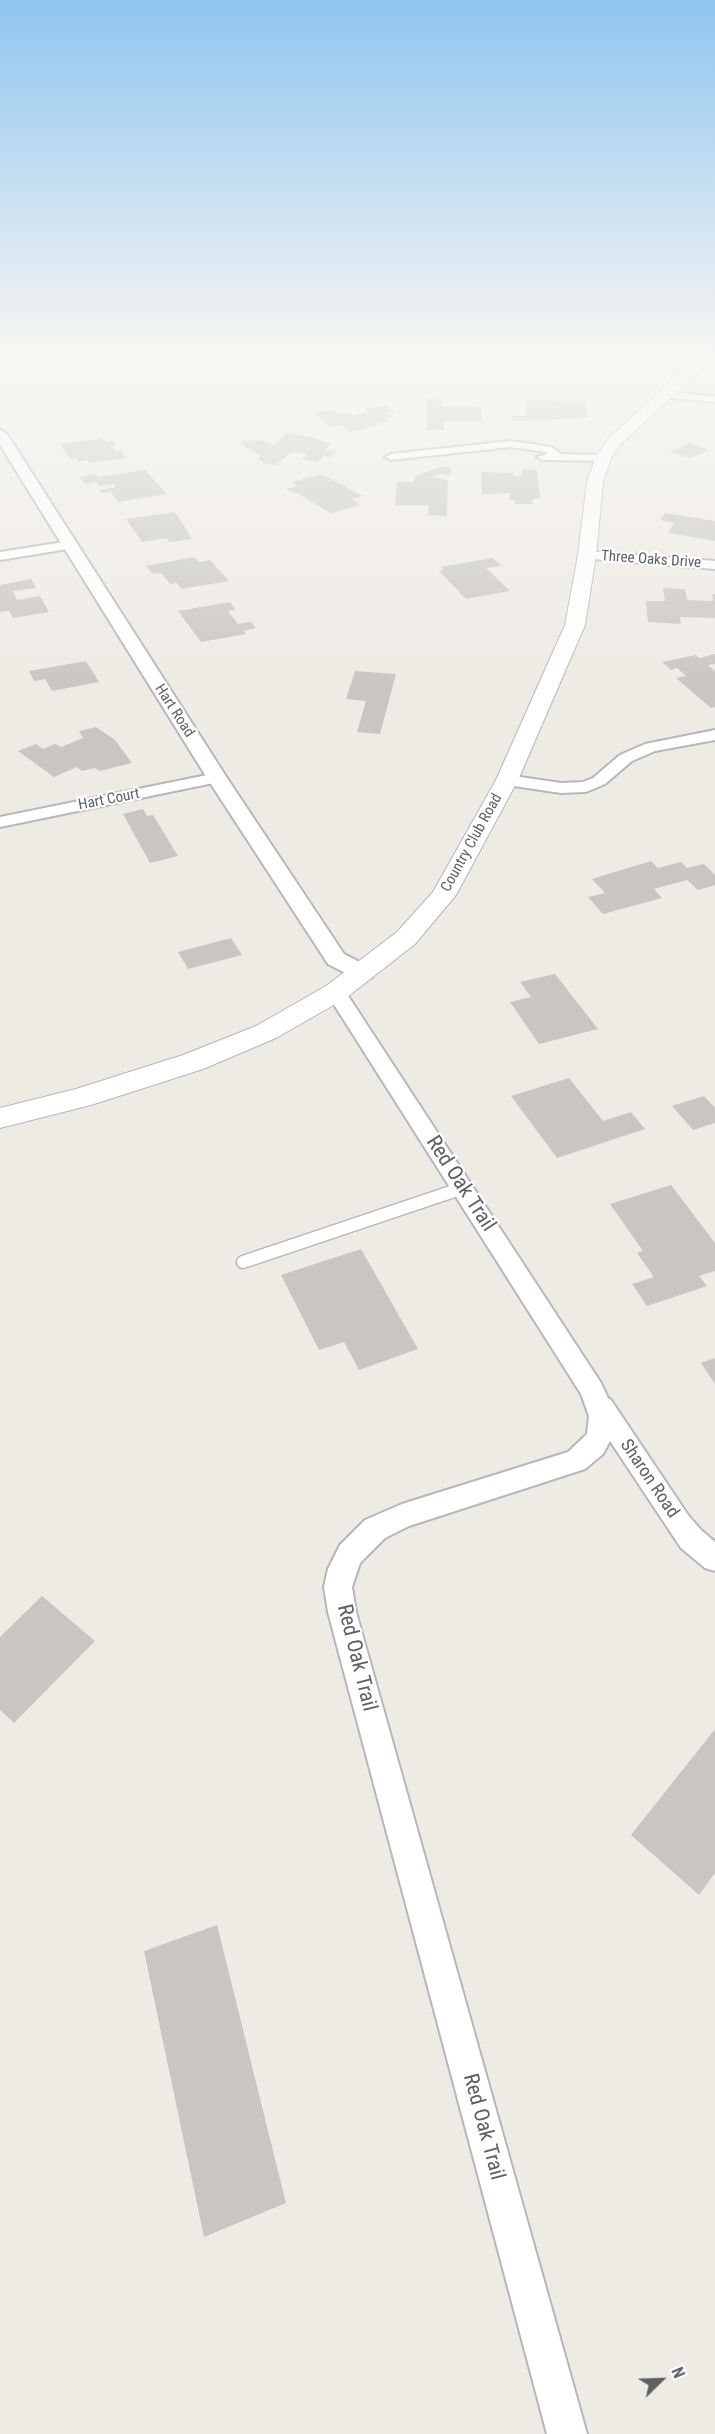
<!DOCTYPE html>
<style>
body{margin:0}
#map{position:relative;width:715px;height:2434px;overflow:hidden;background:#eeebe4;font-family:"Roboto Condensed",sans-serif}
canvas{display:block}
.north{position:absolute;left:631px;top:2350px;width:60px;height:60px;-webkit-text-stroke:4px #fff;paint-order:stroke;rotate:67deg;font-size:16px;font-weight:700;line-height:24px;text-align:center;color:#5c6064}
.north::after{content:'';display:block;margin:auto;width:21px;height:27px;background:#5c6064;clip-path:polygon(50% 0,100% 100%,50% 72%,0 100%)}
</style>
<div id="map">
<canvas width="715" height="2434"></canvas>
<div class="north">N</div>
</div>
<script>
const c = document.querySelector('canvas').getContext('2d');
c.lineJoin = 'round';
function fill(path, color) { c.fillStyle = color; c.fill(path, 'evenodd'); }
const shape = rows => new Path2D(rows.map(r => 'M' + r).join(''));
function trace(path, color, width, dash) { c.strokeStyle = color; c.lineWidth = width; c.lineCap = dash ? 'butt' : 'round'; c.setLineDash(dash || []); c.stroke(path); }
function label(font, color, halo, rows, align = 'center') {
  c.font = font + ' "Roboto Condensed",sans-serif'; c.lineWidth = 4.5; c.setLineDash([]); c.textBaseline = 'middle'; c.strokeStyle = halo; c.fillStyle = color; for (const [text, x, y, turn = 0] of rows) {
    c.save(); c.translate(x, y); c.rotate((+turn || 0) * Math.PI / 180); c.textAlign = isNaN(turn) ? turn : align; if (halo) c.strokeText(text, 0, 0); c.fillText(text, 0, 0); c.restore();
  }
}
const building = shape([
 [514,353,522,359,503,361,495,356],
 [426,399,442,399,443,406,481,407,482,421,443,421,444,430,427,430],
 [525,400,585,401,587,418,512,421,512,416,526,416],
 [386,405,395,412,389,413,393,417,385,418,389,421,377,423,379,425,366,428,368,429,350,432,342,425,330,427,314,413,333,410,338,414,350,412,353,415,369,412,365,409],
 [287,433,312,437,331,444,325,450,337,451,330,457,323,456,318,462,302,459,307,454,292,452,276,465,266,464,258,459,261,456,239,443,258,439,274,445],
 [102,438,105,442,112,440,116,446,111,446,115,451,121,450,126,458,89,463,88,460,79,462,77,458,70,459,60,444],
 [689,443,709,450,690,458,670,452],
 [441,467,451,467,451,475,440,474,431,477,448,480,447,516,428,515,429,505,395,505,397,482,414,482,415,476],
 [522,469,537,470,540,499,532,499,533,504,515,504,515,500,510,500,510,493,482,494,481,472,513,473,514,476,522,476],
 [145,470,167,494,118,502,111,492,102,493,99,490,116,487,114,484,99,486,96,482,85,484,79,477,96,474,98,477],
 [322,474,363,496,351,499,361,505,331,513,297,493,294,493,286,489,297,486,292,482],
 [175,512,192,539,169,542,167,538,142,542,126,519],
 [665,513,715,521,715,541,668,533,674,523,660,520],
 [194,557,199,562,210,560,229,581,181,589,177,583,170,584,161,573,153,574,146,566],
 [493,558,501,566,486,568,510,591,466,599,439,571,444,570,441,567],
 [31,579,36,588,13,591,17,600,40,596,49,612,13,618,9,611,0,612,0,585],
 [663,588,685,589,687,600,713,601,712,594,715,594,715,618,680,617,681,624,648,622,646,601,665,601],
 [230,602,236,610,228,611,238,624,251,622,256,628,244,631,246,634,201,642,178,611],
 [715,654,715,664,708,665,715,671,715,707,711,708,676,678,686,676,677,668,671,670,662,662,696,655,699,658],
 [86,661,99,682,52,691,45,679,34,681,29,671],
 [355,671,396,674,380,734,357,732,366,701,346,699],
 [96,727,115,740,132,763,100,771,95,768,82,771,77,767,54,777,18,751,36,744,43,749,55,744,61,747,83,738,79,731],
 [143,809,147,816,153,815,178,856,150,863,123,814],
 [651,861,658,868,681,862,687,868,704,864,715,875,715,885,698,890,687,880,654,889,662,898,603,914,588,897,605,893,592,879],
 [231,938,242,955,188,969,178,952],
 [555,974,598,1029,539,1044,510,1002,531,997,520,982],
 [569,1078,603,1121,631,1112,645,1129,557,1158,511,1096],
 [704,1096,715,1108,715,1123,693,1130,672,1106],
 [671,1185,715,1243,715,1271,699,1276,707,1286,647,1306,632,1284,654,1277,637,1253,643,1251,610,1204],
 [361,1249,418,1349,359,1370,344,1342,319,1350,281,1275],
 [715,1358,715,1384,701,1363],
 [42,1596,95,1641,14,1723,0,1710,0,1637],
 [715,1729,715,1873,699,1895,631,1835],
 [217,1925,286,2203,204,2237,144,1951]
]);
const service = shape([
 [243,1262,463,1188]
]);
const minor = shape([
 [665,392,715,396,715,402,661,397,661,393,665,392],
 [511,441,552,447,561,454,603,455,609,458,603,461,543,460,537,457,547,454,545,452,511,447,391,460,385,457,391,454,511,441],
 [70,541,74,542,76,545,74,548,0,560,0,552,70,541],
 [587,551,715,561,715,569,582,558,581,555,587,551],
 [715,730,715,740,655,751,632,761,605,784,586,792,561,793,507,785,499,780,507,775,561,783,583,782,593,778,620,755,645,744,715,730],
 [217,773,225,778,223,781,0,827,0,817,217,773],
 [336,986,343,988,601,1383,608,1398,611,1400,688,1515,701,1530,715,1542,715,1571,705,1568,681,1548,610,1441,603,1454,585,1469,409,1526,385,1538,360,1563,352,1587,356,1612,587,2434,547,2434,328,1612,324,1587,328,1569,340,1545,365,1520,402,1504,568,1452,587,1434,589,1416,581,1394,326,992,329,988,336,986]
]);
const tertiary = shape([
 [0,430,7,434,227,778,344,954,371,968,375,973,371,978,363,981,355,978,328,964,207,778,0,445,0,430]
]);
const secondary = shape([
 [705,350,715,350,715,357,621,444,611,458,603,482,596,555,585,625,518,780,456,895,415,944,346,998,276,1038,203,1069,91,1105,0,1128,0,1108,76,1089,183,1055,256,1026,326,986,397,932,433,892,496,780,565,625,578,555,587,482,595,458,609,438,705,350]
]);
const farStreetnames = [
 ["Three Oaks Drive",651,560,4],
 ["Hart Road",174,711,57],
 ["Hart Court",109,800,-11],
 ["Country Club Road",472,843,-61]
];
const streetNames = [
 ["Sharon Road",649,1479,56]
];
const nearStreetnames = [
 ["Red Oak Trail",460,1184,57],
 ["Red Oak Trail",356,1658,76],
 ["Red Oak Trail",483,2127,75]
];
fill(building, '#c9c6c2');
trace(service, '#b5b7bb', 15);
trace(minor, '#b5b7bb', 4);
trace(tertiary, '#b5b7bb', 4);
trace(secondary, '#b3b7bb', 2);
trace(service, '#fff', 12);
fill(minor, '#fff');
fill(tertiary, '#fff');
fill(secondary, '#fff');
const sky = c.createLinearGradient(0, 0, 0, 691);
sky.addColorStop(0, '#8fc5ef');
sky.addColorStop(0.51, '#f7f6f3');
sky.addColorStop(1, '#f7f6f300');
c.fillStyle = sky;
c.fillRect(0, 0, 715, 691);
label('15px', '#5c6064', '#fff', farStreetnames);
label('18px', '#5c6064', '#fff', streetNames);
label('21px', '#5c6064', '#fff', nearStreetnames);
</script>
